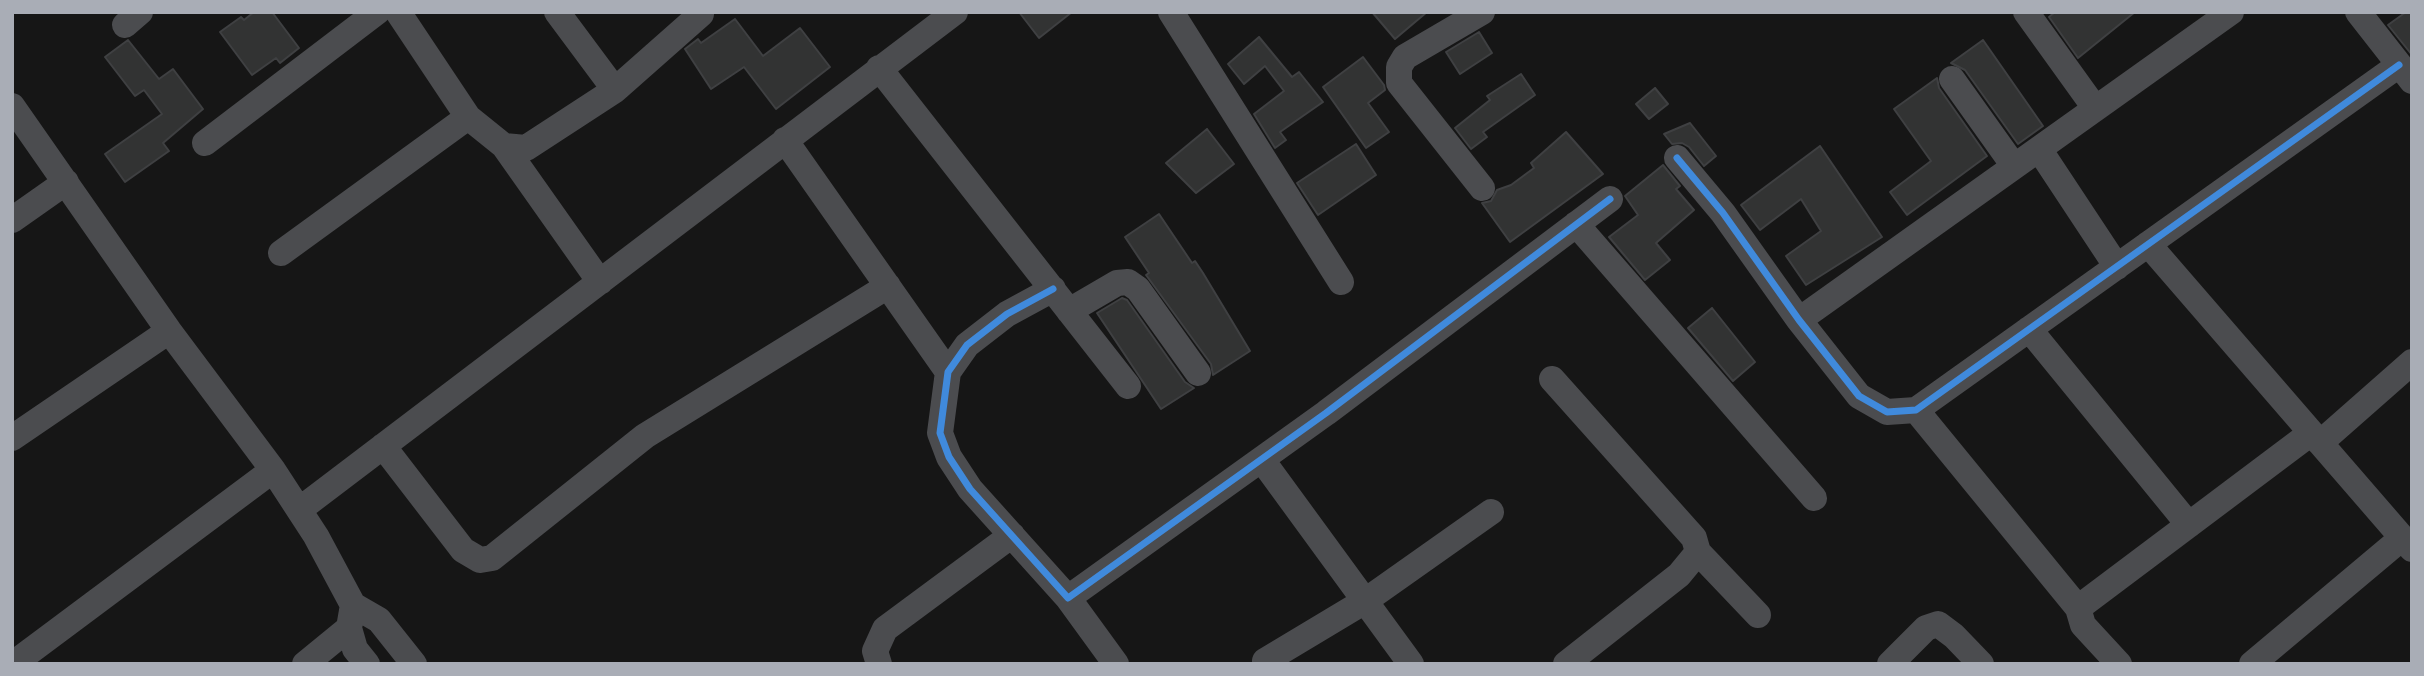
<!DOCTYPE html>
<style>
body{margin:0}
#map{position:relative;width:2424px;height:676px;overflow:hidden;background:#161616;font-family:Figtree,sans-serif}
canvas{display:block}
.frame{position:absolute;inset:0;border:14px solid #a9adb6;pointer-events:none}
</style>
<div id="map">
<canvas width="2424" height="676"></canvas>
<div class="frame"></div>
</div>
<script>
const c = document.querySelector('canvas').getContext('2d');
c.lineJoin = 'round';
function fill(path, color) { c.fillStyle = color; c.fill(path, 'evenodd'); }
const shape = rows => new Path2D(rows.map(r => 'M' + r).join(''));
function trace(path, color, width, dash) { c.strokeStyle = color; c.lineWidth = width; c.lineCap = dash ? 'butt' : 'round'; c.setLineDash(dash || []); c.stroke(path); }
const building = shape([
 [254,12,272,12,299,48,280,63,276,58,252,75,220,32,241,17,244,20,254,12],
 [1019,12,1072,12,1039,38,1019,12],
 [1372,12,1427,12,1395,39,1372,12],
 [2055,12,2135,12,2078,58,2049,17,2055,12],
 [2406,12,2412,12,2412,55,2388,25,2406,12],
 [735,19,763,56,800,28,830,67,776,109,744,67,711,89,685,49,698,39,701,43,735,19],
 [1479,32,1492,53,1460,74,1446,52,1479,32],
 [1259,37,1292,77,1299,72,1323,102,1280,132,1286,140,1275,148,1254,114,1284,91,1265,66,1244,84,1228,64,1259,37],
 [128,40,159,79,173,69,203,109,163,143,169,151,125,182,105,154,162,114,144,90,135,96,105,57,128,40],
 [1983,40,2043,126,2018,144,1965,70,1951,63,1983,40],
 [1363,57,1384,85,1385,90,1368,103,1389,132,1366,148,1323,87,1363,57],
 [1521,74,1535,95,1483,132,1487,137,1471,149,1455,128,1490,100,1487,96,1521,74],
 [1937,78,1939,88,1987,156,1907,215,1890,192,1931,161,1894,109,1937,78],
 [1655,88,1668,104,1649,119,1636,104,1655,88],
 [1690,123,1716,156,1704,166,1689,147,1682,143,1672,144,1664,134,1690,123],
 [1207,129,1234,164,1196,193,1166,163,1207,129],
 [1566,132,1603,174,1510,242,1482,203,1491,201,1497,190,1511,185,1534,168,1531,163,1566,132],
 [1356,144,1376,175,1318,215,1297,183,1356,144],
 [1820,146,1882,237,1806,285,1786,256,1821,231,1801,199,1760,230,1741,205,1820,146],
 [1663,165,1680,186,1676,189,1694,210,1656,243,1670,260,1645,280,1609,237,1638,215,1625,196,1663,165],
 [1159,214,1192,263,1195,261,1203,273,1250,351,1213,375,1211,364,1146,275,1149,273,1125,237,1159,214],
 [1122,298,1127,300,1185,382,1194,388,1161,409,1097,313,1122,298],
 [1712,308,1755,362,1733,381,1688,328,1712,308]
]);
const minor = shape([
 [398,12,468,117,504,146,526,148,615,90],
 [557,12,615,90,701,14],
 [1171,12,1341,282],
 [2026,12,2095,108],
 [2358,12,2412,81],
 [125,25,140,12],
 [879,68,1128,386],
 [1952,79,2014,166],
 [12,106,169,331,273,470,316,536,353,605,379,620,414,664],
 [785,140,948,372],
 [205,143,377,12],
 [504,146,600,282],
 [2039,149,2117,267],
 [1677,158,1723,213,1799,320,1859,396,1887,412,1916,410,2399,65],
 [1482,188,1399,83,1399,67,1405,57,1482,12],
 [12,220,66,182],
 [1576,224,1814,498],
 [2148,244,2412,549],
 [281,253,468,117],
 [1053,289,1007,314,967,345,948,372,940,433,949,457,970,489,1068,598,1326,413,1610,199],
 [1069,311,1117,283,1128,282,1138,289,1198,373],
 [1799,320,2231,12],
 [2029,329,2189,525],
 [1552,379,1694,538,1698,552,1679,575,1566,664],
 [1916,410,2078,608,2311,433],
 [12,438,169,331],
 [2320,443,2412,362],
 [383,446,463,550,480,560,492,558,645,436,888,286],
 [1262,460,1411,664],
 [299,510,955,12],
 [1698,552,1758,615],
 [1068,598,1116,664],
 [353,605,349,628,355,649,367,664],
 [2078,608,2083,625,2119,664],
 [1265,661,1365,601,1491,512],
 [13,664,273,470],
 [305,664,349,628],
 [879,664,875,651,885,629,1012,535],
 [1890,664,1926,628,1938,624,1954,636,1981,664],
 [2252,664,2402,538]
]);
const cycleway = shape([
 [1677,158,1723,213,1799,320,1859,396,1887,412,1916,410,2399,65],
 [1053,289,1007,314,967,345,948,372,940,433,949,457,970,489,1068,598,1326,413,1610,199]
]);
fill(building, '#323333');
trace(building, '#3f4042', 2);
trace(minor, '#4b4c4f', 26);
trace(cycleway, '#408adc', 7);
</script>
